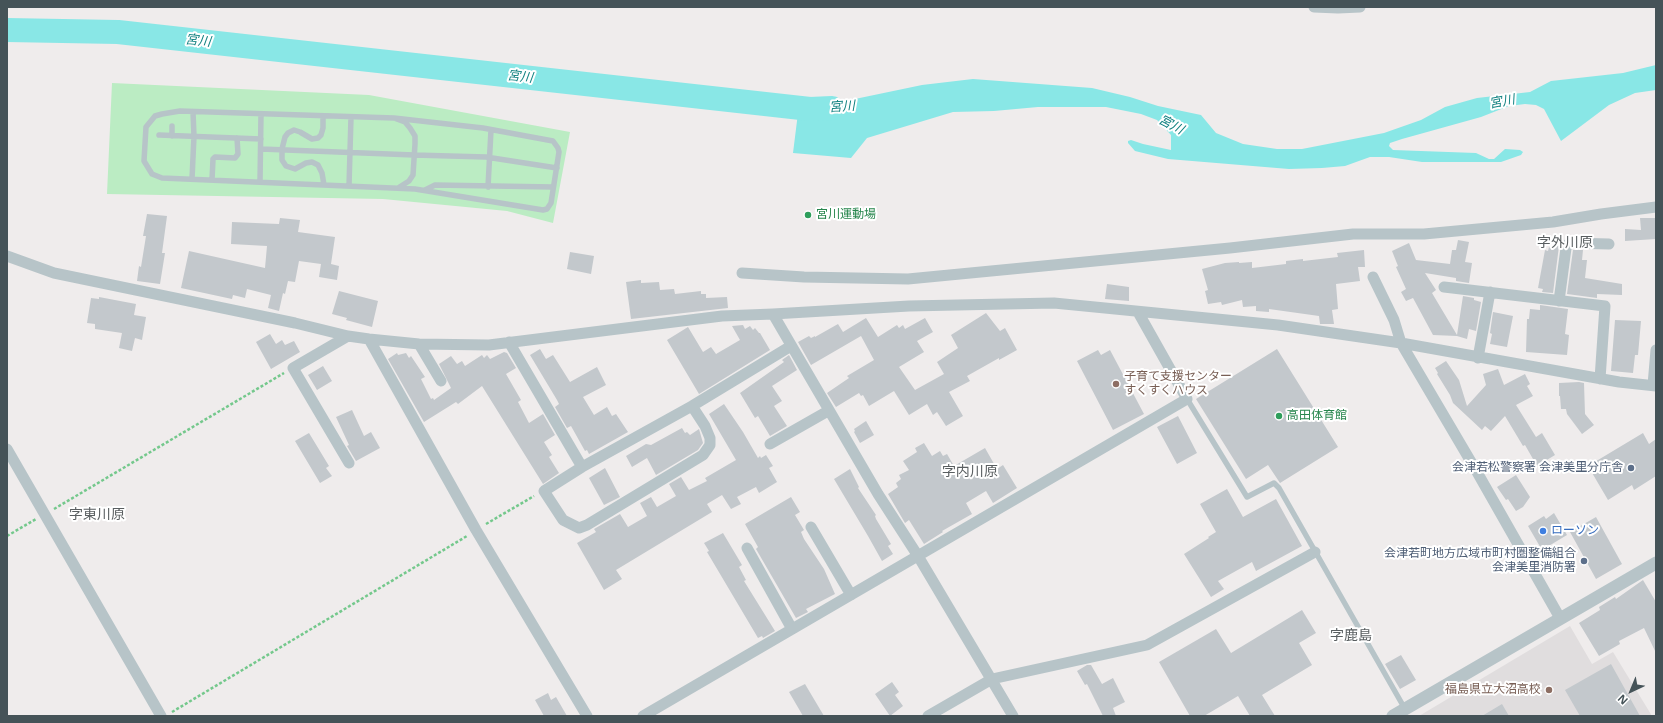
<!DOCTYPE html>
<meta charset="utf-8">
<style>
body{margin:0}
#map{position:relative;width:1663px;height:723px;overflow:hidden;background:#efecec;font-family:"Noto Sans",sans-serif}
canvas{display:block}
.frame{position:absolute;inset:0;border:8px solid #455358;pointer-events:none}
.north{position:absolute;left:1611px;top:671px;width:40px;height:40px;-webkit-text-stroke:3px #fff;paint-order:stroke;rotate:224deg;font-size:11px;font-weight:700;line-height:16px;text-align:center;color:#455358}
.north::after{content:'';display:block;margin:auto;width:14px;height:18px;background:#455358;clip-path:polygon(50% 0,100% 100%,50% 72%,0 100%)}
</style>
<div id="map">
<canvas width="1663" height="723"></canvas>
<div class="frame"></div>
<div class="north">N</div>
</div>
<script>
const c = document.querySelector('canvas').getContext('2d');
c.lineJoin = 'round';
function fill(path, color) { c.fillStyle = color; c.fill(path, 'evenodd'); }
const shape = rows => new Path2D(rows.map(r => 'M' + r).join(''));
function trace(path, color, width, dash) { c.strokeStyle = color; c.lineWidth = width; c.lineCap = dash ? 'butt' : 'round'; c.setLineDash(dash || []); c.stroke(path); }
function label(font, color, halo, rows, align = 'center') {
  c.font = font + ' "Noto Sans","Noto Sans JP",sans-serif'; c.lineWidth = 4; c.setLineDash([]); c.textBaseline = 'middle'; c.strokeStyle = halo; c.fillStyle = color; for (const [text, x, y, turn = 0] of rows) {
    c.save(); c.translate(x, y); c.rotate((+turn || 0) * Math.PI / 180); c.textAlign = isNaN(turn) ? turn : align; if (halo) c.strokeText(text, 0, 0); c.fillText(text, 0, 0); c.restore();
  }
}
const education = shape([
 [1570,626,1592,664,1613,652,1652,716,1419,716]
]);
const green = shape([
 [112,83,369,95,570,132,553,223,507,211,383,199,107,194]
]);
const water = shape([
 [1656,65,1656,90,1635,93,1609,105,1561,141,1544,109,1536,105,1525,104,1509,106,1481,117,1402,139,1390,143,1389,146,1393,150,1476,153,1489,159,1494,159,1505,149,1520,150,1523,152,1521,155,1501,162,1422,162,1389,157,1370,157,1345,166,1322,168,1289,169,1168,159,1135,151,1128,143,1128,141,1131,140,1143,144,1171,150,1171,135,1157,120,1141,114,1106,107,1038,107,994,111,953,112,867,138,851,158,793,153,800,97,820,104,831,104,922,85,973,79,1092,88,1130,97,1158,106,1201,115,1216,133,1243,144,1277,149,1302,149,1384,133,1421,120,1445,107,1477,98,1530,92,1551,81,1623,73]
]);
const river = shape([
 [7,30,118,32,810,109,832,108]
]);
const building = shape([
 [147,214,167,216,162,253,165,253,160,284,137,281,139,266,141,267,146,236,143,236],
 [280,218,300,220,298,232,335,237,331,264,339,266,337,280,319,277,321,264,299,261,295,282,288,281,285,294,283,293,279,311,268,308,271,295,247,289,245,298,233,295,232,299,181,288,189,251,265,268,267,246,231,244,232,222,279,224],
 [1640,218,1656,218,1656,239,1625,241,1625,229,1641,230],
 [1458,240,1469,242,1465,262,1472,263,1469,283,1456,281,1456,278,1425,273,1436,290,1432,293,1457,335,1463,296,1474,298,1474,300,1481,302,1476,331,1469,329,1467,339,1457,336,1433,335,1413,298,1406,301,1401,292,1406,289,1396,267,1398,266,1392,251,1409,243,1416,260,1450,264,1452,250,1456,250],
 [1554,245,1559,246,1553,293,1542,292,1543,289,1538,288,1545,250,1548,251,1549,247,1554,248],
 [1364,250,1365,267,1358,267,1360,281,1336,284,1338,309,1332,310,1334,324,1320,324,1319,316,1269,309,1269,312,1256,311,1256,306,1243,307,1242,300,1222,305,1221,302,1208,304,1205,291,1208,290,1202,269,1225,263,1239,262,1239,263,1252,262,1252,268,1286,264,1286,261,1303,259,1303,261,1338,257,1337,253],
 [1573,250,1583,250,1582,260,1587,260,1585,278,1622,284,1622,295,1597,294,1597,298,1567,294],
 [570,252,594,256,591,274,567,269],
 [641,280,641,283,659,282,660,290,674,289,675,294,701,291,701,294,706,294,706,298,727,297,728,308,631,319,626,282],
 [1107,284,1129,287,1129,301,1105,299],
 [339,291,378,301,372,327,346,320,347,318,332,314],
 [99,297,136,304,134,315,146,317,142,340,135,338,132,351,119,348,122,333,95,329,95,324,87,323,91,298,99,299],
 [1540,305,1568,309,1565,334,1569,335,1567,355,1526,352,1527,319,1529,319,1530,309,1540,310],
 [1493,312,1513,316,1507,347,1490,344,1492,334,1490,333],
 [986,313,1000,331,1005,328,1017,350,999,360,999,358,967,376,970,381,949,392,963,416,946,426,937,412,933,415,927,404,909,415,894,391,869,406,863,395,861,396,859,393,836,407,827,393,849,378,847,376,874,360,861,336,811,365,798,342,809,336,811,338,815,336,815,337,838,324,843,332,866,318,878,337,897,325,899,328,903,325,905,329,925,318,933,332,917,341,924,352,899,367,915,390,944,374,937,362,958,348,951,335],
 [1615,320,1641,321,1638,355,1635,355,1633,373,1611,371],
 [743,325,745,329,750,326,753,330,755,328,759,333,760,333,770,350,699,394,667,340,688,327,703,352,711,347,716,354,740,340,732,326],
 [270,334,276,344,282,340,285,345,294,341,300,352,271,369,256,342],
 [540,349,546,359,553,355,570,382,597,367,606,385,583,397,594,415,607,407,612,416,616,414,628,432,589,454,587,450,585,451,571,426,567,428,555,407,559,404,557,400,530,355],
 [1277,349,1338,447,1280,483,1268,465,1246,479,1196,399],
 [1098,350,1101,355,1110,350,1144,414,1113,430,1077,361],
 [504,352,507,353,516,368,506,374,521,400,518,402,529,423,543,414,555,435,544,442,552,455,549,457,559,473,543,484,482,386,458,404,456,402,424,422,388,359,397,353,398,355,406,353,409,358,411,356,425,377,421,379,431,399,433,398,434,400,451,388,439,364,451,356,457,364,462,361,465,366,482,355,484,358,487,355,490,359],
 [789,355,797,370,772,386,782,401,774,406,787,426,770,436,758,416,755,418,740,393,784,362,782,360],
 [1446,361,1459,380,1467,406,1486,385,1483,374,1498,369,1504,385,1525,374,1530,384,1527,386,1533,396,1516,405,1536,437,1542,433,1555,455,1537,466,1525,445,1523,446,1505,416,1491,431,1485,426,1482,430,1453,403,1450,395,1437,374,1438,373,1435,368],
 [323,366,332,381,317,390,308,375],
 [1579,382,1584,383,1585,414,1594,425,1582,434,1567,414,1566,409,1561,409,1560,396,1559,396,1559,383],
 [724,404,743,432,758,458,760,456,761,458,766,455,773,466,769,468,777,482,759,493,756,487,737,497,741,504,731,509,722,495,707,504,712,512,616,570,622,579,604,590,577,543,596,532,594,529,620,514,628,527,647,516,640,503,651,497,657,507,676,496,669,484,681,477,689,490,707,481,705,478,736,460,709,414],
 [352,410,364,436,371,432,380,448,356,461,347,446,349,445,336,417],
 [1178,416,1197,453,1177,464,1157,427],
 [866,421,874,435,860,443,854,432,855,431,854,429],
 [682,428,685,433,687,432,690,435,699,429,703,443,698,450,656,475,647,458,632,467,626,456,646,444,651,445],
 [309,433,329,466,326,468,332,476,320,483,295,441],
 [1643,433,1649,444,1656,439,1656,476,1634,490,1632,485,1608,500,1588,466],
 [924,443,932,456,940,451,943,456,947,454,954,466,985,448,997,469,1003,465,1017,488,993,503,986,491,966,503,972,514,942,531,943,532,924,544,909,520,905,523,888,494,898,487,896,483,901,479,899,475,909,470,903,461,917,452,915,448],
 [605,468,620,497,604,505,589,478],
 [850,469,859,487,858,488,876,515,875,516,876,519,891,544,888,546,893,554,882,561,868,536,834,479],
 [1516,475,1530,497,1523,507,1516,511,1508,499,1506,500,1497,487],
 [1227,489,1243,517,1276,499,1302,546,1256,571,1252,562,1218,581,1224,589,1211,597,1184,554,1209,538,1208,537,1216,532,1200,504],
 [791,497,800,512,795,515,804,530,801,532,804,539,824,569,835,594,806,609,808,612,796,618,756,549,758,547,745,524],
 [1554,513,1567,535,1542,550,1528,526,1544,516,1546,519],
 [1596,517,1622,564,1596,579,1570,532],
 [723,533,742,565,739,567,746,580,744,581,775,631,763,638,762,636,758,638,707,552,709,551,704,543],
 [1643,580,1656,602,1656,653,1644,628,1619,641,1620,644,1599,656,1579,623,1600,610,1599,607,1615,597,1616,599],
 [1302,610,1316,633,1299,643,1312,665,1262,695,1275,716,1250,716,1238,696,1204,716,1190,716,1159,662,1216,629,1231,653],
 [1401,655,1416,680,1400,689,1385,664],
 [1611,664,1640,716,1580,716,1565,690],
 [1087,665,1091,665,1102,684,1113,678,1125,702,1113,708,1116,716,1103,716,1087,684,1085,685,1077,671],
 [892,682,899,692,895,695,903,706,890,716,875,694],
 [805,684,824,716,803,716,789,692],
 [548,693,551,700,556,697,567,716,544,716,535,700],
 [1502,704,1509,716,1482,716]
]);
const path = shape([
 [54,509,284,373],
 [486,524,534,496],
 [7,536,36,519],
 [172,712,467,536]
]);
const service = shape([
 [323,116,323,128,321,135,318,138,312,139,300,132,294,130,288,133,285,137,282,149,282,160,286,166,295,169,306,163,312,162,318,165,322,173,324,185],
 [394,118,483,128,553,141,558,148,559,152,551,203,547,209,543,210,415,189,162,178,152,174,144,161,146,127,155,116,162,114,180,111,394,118,405,122,410,128,415,136,415,144,413,175,409,181,398,188],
 [159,135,261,139],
 [172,136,172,126],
 [261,149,414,155,486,157,557,168],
 [192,179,194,136,193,112],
 [212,180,213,159,215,157,235,158,238,154,237,138],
 [260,182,261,114],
 [349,186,351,117],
 [488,187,491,130],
 [425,190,435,185,553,187],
 [1187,399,1247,497,1274,483,1279,488,1405,709]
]);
const minor = shape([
 [1314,7,1338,8,1360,7],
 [7,256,54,273,295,323,348,336,369,339,419,344,489,345,722,316,773,314,909,306,1054,303,1278,325,1401,343,1619,382,1656,386],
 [742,273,804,277,908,279,1230,248,1353,234,1424,234,1553,222,1601,214,1656,207],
 [1373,277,1394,320,1401,343,1477,472,1560,618],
 [1444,287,1605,306,1600,379],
 [1559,301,1566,248,1569,243,1609,244],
 [773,314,878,494,918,556,1013,716],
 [348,336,293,368,349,463],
 [369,339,476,530,587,716],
 [509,342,582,467],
 [419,344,441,381],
 [1478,358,1490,292],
 [1653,385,1656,350],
 [692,406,705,426,710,438,710,445,703,455,587,525,579,528,563,520,544,491,582,467,692,406,791,346],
 [770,444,828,411],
 [7,449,161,716],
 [811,527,851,595],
 [747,548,792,629],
 [643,716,1187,399,1138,312],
 [928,716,992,679,1147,645,1315,552]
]);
const tertiary = shape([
 [1393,716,1656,563]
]);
const markers = [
 [808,215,4,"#2e9e5b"],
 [1116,384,4,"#8d6e63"],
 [1279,416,4,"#2e9e5b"],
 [1631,468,4,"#5c6f8a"],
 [1543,531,4,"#3f7fe0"],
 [1584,561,4,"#5c6f8a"],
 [1549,690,4,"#8d6e63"]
];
const leisureNames = [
 ["宮川運動場",816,215],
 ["高田体育館",1287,416]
];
const educationNames = [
 ["子育て支援センター",1124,377],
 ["すくすくハウス",1124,391],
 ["福島県立大沼高校",1541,690,"right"]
];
const serviceNames = [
 ["会津若松警察署 会津美里分庁舎",1623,468],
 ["会津若町地方広域市町村圏整備組合",1576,554],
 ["会津美里消防署",1576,568]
];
const shopNames = [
 ["ローソン",1551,531]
];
const waterNames = [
 ["宮川",198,41,6],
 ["宮川",520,77,6],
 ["宮川",1502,102,-11],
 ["宮川",842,107,-4],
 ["宮川",1171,125,28]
];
const quarterNames = [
 ["字外川原",1565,243],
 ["字内川原",970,472],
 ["字東川原",97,515],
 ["字鹿島",1351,636]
];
fill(education, '#e0ddde');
fill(green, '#bbecc3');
fill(water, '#89e7e6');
trace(river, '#89e7e6', 24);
fill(building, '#c3c8cc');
trace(path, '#74c88c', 2.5, [3, 2]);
trace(service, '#b7c4c8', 5.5);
trace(minor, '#b7c4c8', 11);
trace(tertiary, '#b7c4c8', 13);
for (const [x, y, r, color] of markers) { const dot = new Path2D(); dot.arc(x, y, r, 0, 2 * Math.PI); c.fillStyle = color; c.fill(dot); trace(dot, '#fff', 1.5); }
label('12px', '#27864d', '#fff', leisureNames, 'left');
label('12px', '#785e54', '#fff', educationNames, 'left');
label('12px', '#4e5e75', '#fff', serviceNames, 'right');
label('12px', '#366cbe', '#fff', shopNames, 'left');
label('italic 13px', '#128281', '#fff', waterNames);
label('14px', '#595e60', '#fff', quarterNames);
</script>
